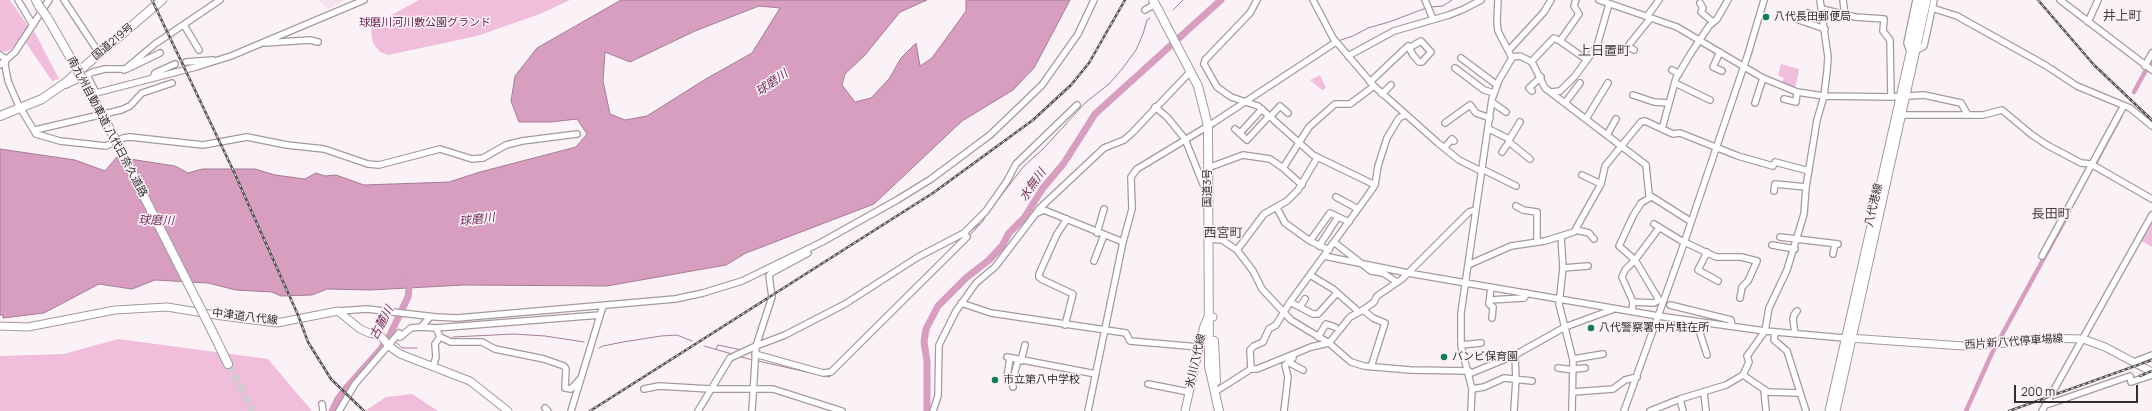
<!DOCTYPE html>
<meta charset="utf-8">
<style>
body{margin:0}
#map{position:relative;width:2152px;height:411px;overflow:hidden;background:#fbf2f7;font-family:Manrope,sans-serif}
canvas{display:block}
.scale{position:absolute;left:2014px;top:385px;width:124px;height:18px;box-sizing:border-box;border:2px solid #312e2f;border-top:0;padding-left:5px;font-size:12px;line-height:14px;white-space:nowrap;color:#312e2f;-webkit-text-stroke:3px #fbf2f7;paint-order:stroke}
</style>
<div id="map">
<canvas width="2152" height="411"></canvas>
<div class="scale">200 m</div>
</div>
<script>
const c = document.querySelector('canvas').getContext('2d');
c.lineJoin = 'round';
function fill(path, color) { c.fillStyle = color; c.fill(path, 'evenodd'); }
const shape = rows => new Path2D(rows.map(r => 'M' + r).join(''));
function trace(path, color, width, dash) { c.strokeStyle = color; c.lineWidth = width; c.lineCap = dash ? 'butt' : 'round'; c.setLineDash(dash || []); c.stroke(path); }
function label(font, color, halo, rows, align = 'center') {
  c.font = font + ' Manrope,"Noto Sans JP",sans-serif'; c.lineWidth = 3; c.setLineDash([]); c.textBaseline = 'middle'; c.strokeStyle = halo; c.fillStyle = color; for (const [text, x, y, turn = 0] of rows) {
    c.save(); c.translate(x, y); c.rotate((+turn || 0) * Math.PI / 180); c.textAlign = isNaN(turn) ? turn : align; if (halo) c.strokeText(text, 0, 0); c.fillText(text, 0, 0); c.restore();
  }
}
const built = shape([
 [318,0,345,0,328,9]
]);
const green = shape([
 [0,0,10,0,28,26,20,40,9,51,0,52],
 [419,0,570,0,540,14,477,36,388,55,380,52,373,43,371,32,373,25],
 [34,31,59,79,52,81,26,43],
 [1781,64,1799,69,1795,89,1781,84,1784,78,1778,75],
 [1320,75,1326,88,1322,90,1310,80],
 [2152,222,2152,247,2141,241],
 [118,339,268,359,312,411,0,411,0,356,64,354],
 [412,394,438,411,365,411,386,397]
]);
const water = shape([
 [621,0,927,0,900,12,865,55,845,74,842,85,855,102,871,98,889,79,901,58,916,43,920,66,932,58,966,11,966,0,1070,0,1034,68,1013,90,962,121,874,204,746,253,726,265,607,286,465,285,370,290,327,289,312,295,281,296,272,292,236,290,208,283,155,280,132,289,99,284,44,313,3,318,3,315,0,315,0,149,75,160,105,171,117,157,175,166,188,173,202,169,255,169,275,175,305,179,316,173,325,176,336,175,364,185,449,182,480,172,576,147,587,134,577,119,551,122,519,122,511,101,515,76,537,48,621,0],
 [759,6,780,8,752,53,704,80,647,116,625,120,610,114,603,81,605,52,630,62,695,31,759,6]
]);
const stream = shape([
 [1431,7,1443,6,1452,0],
 [1173,10,1183,0],
 [1338,41,1353,36,1368,28,1389,22,1426,8],
 [990,210,1024,166,1043,149,1086,102,1109,84,1122,69,1136,50,1143,34,1147,20,1150,18],
 [968,233,980,224],
 [969,236,983,221,988,212],
 [453,337,514,334,545,336,584,342],
 [395,341,402,348,417,348],
 [704,346,732,354],
 [599,348,603,346,623,342,661,336,677,335,692,341],
 [759,348,784,339,837,311],
 [716,349,718,345,742,350],
 [741,357,753,360],
 [758,361,829,377,832,375]
]);
const canal = shape([
 [2134,92,2152,59],
 [2093,167,2120,117],
 [1966,411,1992,353,2067,216]
]);
const river = shape([
 [332,411,338,399,348,386,380,350,389,337,408,297,410,279],
 [927,411,927,361,924,342,926,329,938,306,966,278,989,260,1002,246,1009,233,1024,218,1043,188,1064,163,1095,114,1221,0]
]);
const highwayTunnel = shape([
 [228,364,253,411]
]);
const minor = shape([
 [18,0,33,25],
 [64,0,99,53],
 [1257,0,1250,13,1205,60,1204,64,1217,87,1231,97,1258,106,1313,155,1375,185],
 [1313,0,1333,38,1374,86,1438,143,1459,160,1481,171],
 [1425,0,1433,19],
 [1599,0,1677,27,1763,78,1797,92,1824,96,1891,97,1924,95,1961,103,1968,115,1983,115,2002,110,2032,135,2047,145,2081,163,2091,164,2152,199],
 [1843,0,1845,16],
 [2060,0,2152,70],
 [1700,3,1703,8,1701,12,1713,22],
 [1932,8,1957,16,2045,65,2077,86,2130,108,2152,126],
 [1822,9,1855,17,1884,19,1883,31,1890,40,1891,97],
 [1145,10,1155,4],
 [1808,13,1824,19],
 [1799,20,1825,29],
 [2088,22,2098,0],
 [184,25,199,50],
 [1560,41,1587,60],
 [265,43,310,40,318,42],
 [1509,50,1544,12,1551,0],
 [1634,50,1628,46,1649,20,1648,15,1659,0],
 [1917,50,1924,46,1934,0],
 [1910,51,1907,43,1916,0],
 [1720,52,1713,67,1722,71],
 [0,55,6,59],
 [1348,56,1394,31,1449,15,1464,9,1481,0],
 [1512,57,1520,56,1532,62,1545,88,1646,165,1649,195,1690,221],
 [1461,58,1497,85],
 [6,59,5,65,8,81,18,104,36,134,60,141,106,146,123,138,130,137,203,145,247,137,287,145,324,149,368,164,379,165,440,149,472,159,483,158,506,145,522,141,577,134],
 [186,62,213,60],
 [1531,62,1554,38,1560,41,1579,14,1574,6,1576,0],
 [0,65,15,52,49,0],
 [2145,66,2152,53],
 [1455,68,1484,90,1494,93],
 [124,70,155,44,220,0],
 [1672,70,1679,74],
 [87,75,96,93,196,67,231,56,364,0],
 [153,78,155,73,175,64],
 [1370,82,1408,46,1413,55,1419,62,1422,62,1431,52,1421,41,1409,48],
 [1675,83,1710,100],
 [66,85,93,72,105,69,127,69,160,53],
 [1532,91,1529,88,1541,77],
 [1551,92,1560,91,1575,76,1597,46,1609,4],
 [1382,94,1391,85],
 [1633,95,1654,102,1669,103],
 [1784,99,1796,102,1797,92],
 [1492,102,1506,112],
 [1565,103,1580,83],
 [1755,103,1763,78],
 [1155,107,1167,117,1185,139,1205,189,1208,191],
 [1902,115,1968,115],
 [1270,117,1280,106,1288,113],
 [1586,119,1608,83],
 [1445,123,1470,105,1476,113,1490,118],
 [1235,129,1247,140,1269,116],
 [1489,129,1509,139,1509,142,1530,159],
 [1662,129,1676,78,1691,53,1709,26,1717,19,1728,0],
 [35,130,121,110,130,106,142,93,172,83],
 [1240,133,1262,109],
 [1607,135,1616,119],
 [1509,140,1520,122],
 [1444,148,1452,139,1454,141],
 [1502,152,1509,142],
 [1213,166,1243,155,1270,159,1283,168],
 [1482,169,1516,186],
 [1582,175,1601,184],
 [1302,185,1283,168,1309,127,1335,104,1350,104,1374,86],
 [1774,191,1775,184,1806,187],
 [1336,197,1358,209],
 [1516,206,1523,210,1537,212,1537,242],
 [1277,208,1285,223,1310,241],
 [1037,213,1044,210,1123,242],
 [1654,224,1680,240,1716,257,1741,257,1757,261,1748,281,1742,287,1740,298],
 [1576,230,1589,233,1594,239],
 [1097,233,1104,209],
 [1561,236,1563,268,1559,304,1573,360,1572,411],
 [1780,237,1838,244],
 [1209,239,1222,240,1237,250,1253,271,1262,289,1291,320,1329,343,1351,362,1364,366,1410,370,1469,371],
 [1335,243,1371,271,1383,273,1397,282],
 [1772,245,1795,249],
 [1319,246,1338,217],
 [1237,250,1264,214,1287,201,1298,190,1317,158],
 [1329,250,1310,241,1330,213,1349,222],
 [1707,252,1698,270,1718,281],
 [1833,254,1835,244],
 [1324,256,1408,273,1658,316,1765,331,1844,338],
 [2042,256,2123,107],
 [1094,261,1104,235],
 [1468,265,1511,246,1545,241,1574,232,1601,184,1605,166,1641,122,1645,121,1673,134,1680,133,1738,156,1773,166,1775,162,1809,171],
 [1563,268,1588,266],
 [1310,275,1333,289,1359,312],
 [1491,287,1489,304,1493,307,1492,318],
 [1490,300,1524,298,1527,293],
 [1290,302,1313,314,1318,314,1337,293],
 [1633,302,1622,277,1625,270,1635,260,1659,228],
 [961,303,991,313,1126,333,1130,341,1199,347],
 [1670,305,1731,320,1732,326],
 [1300,307,1305,299],
 [1363,310,1373,318,1385,323,1371,367],
 [338,311,367,309,436,317,457,318,675,299,703,293,742,281,822,242,897,200,931,179,990,135,1042,85,1078,34,1094,0],
 [1632,311,1633,302,1654,303,1659,300,1635,260,1619,246,1633,216,1641,203,1651,197],
 [1700,322,1699,330,1707,355],
 [1065,325,1073,294,1043,280,1039,277,1039,274,1057,234,1067,219],
 [421,327,436,328,600,315],
 [436,328,440,337,451,342,482,342,495,349,544,359,564,366,566,369,565,388,571,389,581,378],
 [1775,332,1774,340,1787,351,1806,411],
 [1795,334,1793,319,1794,315,1797,311],
 [400,337,411,328,421,327,430,317],
 [1318,337,1326,324,1335,327],
 [1461,345,1481,343],
 [755,354,823,373,831,372,967,237,964,233],
 [1007,357,1096,374],
 [1010,358,1007,377,1013,382],
 [1573,359,1603,354],
 [1021,361,1025,345],
 [1288,362,1303,370],
 [2134,362,2152,355],
 [433,367,436,357,435,344,440,337],
 [1558,368,1574,370],
 [1251,369,1250,350,1254,346,1263,342,1269,329,1276,325,1290,302,1366,198,1375,185,1378,166,1387,138,1399,118,1405,115],
 [1574,369,1585,368],
 [1469,374,1515,355,1565,327,1614,309],
 [1743,375,1768,392,1799,393],
 [1148,384,1189,392],
 [1013,387,1012,383,1018,360],
 [644,389,659,386,710,389,773,389,842,411],
 [1472,389,1484,387,1504,378,1532,381],
 [1218,390,1251,369,1257,369,1311,347,1329,343,1350,317,1363,310,1374,302,1377,296,1402,279,1469,212,1475,210],
 [1764,390,1766,411],
 [1573,392,1613,389,1625,380,1637,377],
 [1704,393,1706,411],
 [1680,399,1683,411],
 [322,404,323,411],
 [2046,405,2130,376,2131,382,2152,375],
 [545,408,548,411],
 [339,411,355,384,399,333,402,336],
 [571,411,603,306],
 [698,411,730,358,756,346,785,335,845,304,918,257,964,233,986,211,1007,181,1016,164,1077,105],
 [752,411,756,346,772,297,769,276,771,273,808,253],
 [933,411,938,396,939,345,956,311,976,283,995,267,1040,208,1104,148,1124,140,1132,133,1191,71],
 [1088,411,1123,242,1132,209,1131,177,1137,169,1213,123,1336,42],
 [1284,411,1288,377,1285,365,1293,358,1293,355],
 [1471,411,1472,389,1461,346,1461,313,1492,99,1499,80,1512,58,1498,31,1497,22,1498,0],
 [1514,411,1516,379,1515,355],
 [1624,411,1681,252,1748,54,1764,0],
 [1650,411,1680,399,1726,385,1743,375,1749,362,1747,356,1750,352,1765,331,1769,308,1787,270,1804,214,1806,187,1817,120,1824,96,1827,71,1828,57,1820,0],
 [2042,411,2152,215]
]);
const major = shape([
 [0,326,28,327,115,310,167,307,222,316,277,323,338,311,360,329,369,333,380,335,389,346,400,354,470,381,508,411],
 [1849,338,1963,346,1997,344,2040,338,2083,339,2105,347,2152,372],
 [1185,411,1204,326,1208,317,1213,317],
 [1829,411,1922,0],
 [1836,411,1927,0]
]);
const highway = shape([
 [36,0,39,6],
 [1153,0,1198,86,1208,126,1209,366,1219,411],
 [47,17,74,64],
 [0,116,42,99,65,83,162,0],
 [212,331,228,364],
 [1214,341,1216,381]
]);
const rail = shape([
 [152,0,234,172,298,315,308,342,331,379,364,411],
 [2038,0,2094,65,2152,120],
 [2140,376,2152,371],
 [590,411,933,193,1033,120,1071,85,1089,63,1125,0],
 [2009,411,2152,360]
]);
const highwayBridge = shape([
 [39,6,47,17],
 [74,64,113,135,212,331]
]);
const markers = [
 [1766,17,4,"#0f7c57"],
 [1591,328,4,"#0f7c57"],
 [1444,357,4,"#0f7c57"],
 [995,380,4,"#0f7c57"]
];
const poiNames = [
 ["八代長田郵便局",1774,17],
 ["八代警察署中片駐在所",1599,328],
 ["バンビ保育園",1452,357],
 ["市立第八中学校",1003,380]
];
const parkNames = [
 ["球磨川河川敷公園グランド",425,23]
];
const streetNames = [
 ["国道219号",113,42,-40],
 ["南九州自動車道;八代日奈久道路",107,127,62],
 ["国道3号",1208,188,-90],
 ["八代港線",1874,205,-77],
 ["中津道八代線",245,317,7],
 ["西片新八代停車場線",2014,342,-4],
 ["氷川八代線",1196,361,-77]
];
const waterNames = [
 ["球磨川",772,83,-35],
 ["水無川",1033,185,-55],
 ["球磨川",477,220,-7],
 ["球磨川",156,221,1],
 ["古麓川",382,323,-62]
];
const quarterNames = [
 ["井上町",2122,16],
 ["上日置町",1604,51],
 ["長田町",2051,214],
 ["西宮町",1223,233]
];
fill(built, '#f3e2ec');
fill(green, '#f0bddb');
fill(water, '#d79ebf');
trace(water, '#a57c94', 1);
trace(stream, '#a57c94', 1);
trace(canal, '#d79ebf', 4.5);
trace(river, '#d79ebf', 7);
trace(highwayTunnel, '#d3cbcf', 8, [8, 4]);
trace(minor, '#a39a9f', 8);
trace(major, '#a39a9f', 9);
trace(highway, '#a39a9f', 10);
trace(minor, '#fff', 5.5);
trace(major, '#fff', 7);
trace(highway, '#fff', 8);
trace(rail, '#565254', 2.5);
trace(rail, '#fbf2f7', 1, [3]);
trace(highwayBridge, '#a39a9f', 10, []);
trace(highwayBridge, '#fff', 8);
for (const [x, y, r, color] of markers) { const dot = new Path2D(); dot.arc(x, y, r, 0, 2 * Math.PI); c.fillStyle = color; c.fill(dot); trace(dot, '#fbf2f7', 1.5); }
label('11px', '#312e2f', '#fbf2f7', poiNames, 'left');
label('11px', '#692652', '#fbf2f7', parkNames);
label('11px', '#312e2f', '#fbf2f7', streetNames);
label('italic 12px', '#73305b', '#fbf2f7', waterNames);
label('13px', '#453e42', '#fbf2f7', quarterNames);
</script>
